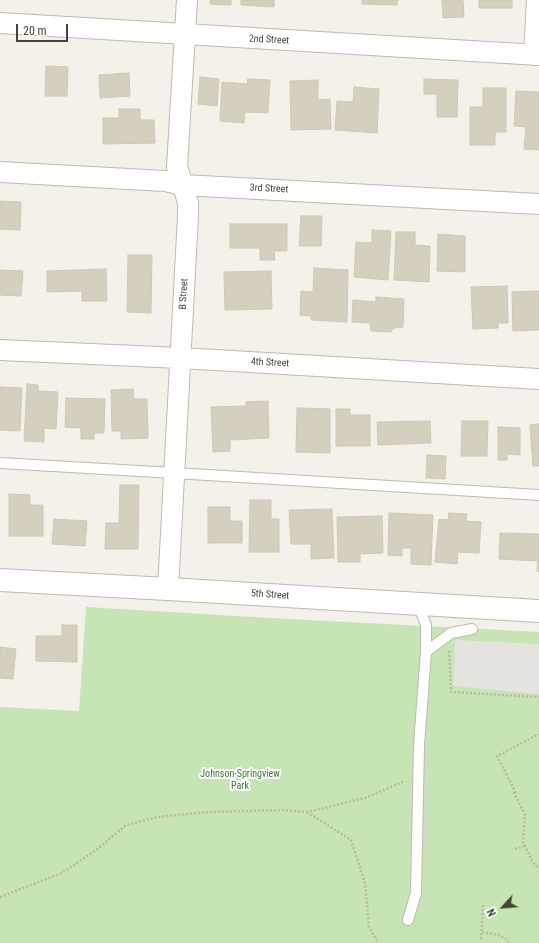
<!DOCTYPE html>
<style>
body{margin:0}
#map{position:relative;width:539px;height:943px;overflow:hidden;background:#f3f1e9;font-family:"Roboto Condensed",sans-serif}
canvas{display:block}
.north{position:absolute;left:483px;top:887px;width:40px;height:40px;-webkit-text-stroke:3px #fff;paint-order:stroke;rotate:244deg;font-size:11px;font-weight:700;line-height:16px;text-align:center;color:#464337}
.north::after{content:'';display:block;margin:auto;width:14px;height:18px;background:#464337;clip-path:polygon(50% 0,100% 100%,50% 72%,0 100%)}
.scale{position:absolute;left:16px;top:24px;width:52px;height:18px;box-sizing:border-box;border:2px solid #464337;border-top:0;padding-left:5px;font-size:12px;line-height:14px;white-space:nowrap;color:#464337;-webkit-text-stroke:3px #fff;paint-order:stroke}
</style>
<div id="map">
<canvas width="539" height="943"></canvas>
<div class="north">N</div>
<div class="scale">20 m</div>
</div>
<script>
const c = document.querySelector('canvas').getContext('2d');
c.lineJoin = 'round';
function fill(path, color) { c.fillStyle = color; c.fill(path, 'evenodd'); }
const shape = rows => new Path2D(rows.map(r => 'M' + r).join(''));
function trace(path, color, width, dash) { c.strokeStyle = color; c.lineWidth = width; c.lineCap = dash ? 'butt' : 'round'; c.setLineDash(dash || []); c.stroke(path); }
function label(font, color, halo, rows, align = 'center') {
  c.font = font + ' "Roboto Condensed",sans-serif'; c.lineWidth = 4; c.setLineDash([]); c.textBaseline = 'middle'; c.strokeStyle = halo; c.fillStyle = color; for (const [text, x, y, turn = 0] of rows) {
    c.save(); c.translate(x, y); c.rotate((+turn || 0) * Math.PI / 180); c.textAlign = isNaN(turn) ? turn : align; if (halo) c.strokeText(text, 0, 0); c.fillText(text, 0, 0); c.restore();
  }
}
const green = shape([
 [86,607,270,618,539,632,539,943,0,943,0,707,79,711]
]);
const parking = shape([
 [455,640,539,644,539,694,453,686]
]);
const building = shape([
 [210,0,231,0,231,5,210,4,210,0],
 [241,0,274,0,274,7,241,5,241,0],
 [362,0,398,0,397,5,362,4,362,0],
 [442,0,463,0,464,17,443,18,442,0],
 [479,0,512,0,512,8,479,8,479,0],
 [46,66,68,67,67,96,45,96,46,66],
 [129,73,130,96,100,98,99,75,129,73],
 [200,77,219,79,217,106,198,104,200,77],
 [248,79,270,80,268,113,245,112,244,123,220,121,222,82,247,84,248,79],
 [424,79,458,80,457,117,437,117,437,94,424,94,424,79],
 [318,80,318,100,330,99,331,129,291,130,290,81,318,80],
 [354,87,379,89,377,133,335,130,337,101,353,102,354,87],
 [483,88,506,88,506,132,495,132,495,145,470,145,470,107,483,107,483,88],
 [516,91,539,92,539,150,524,149,526,127,514,126,516,91],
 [119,109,140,109,140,120,154,120,155,143,103,144,103,118,119,118,119,109],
 [0,201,21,202,20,230,0,229,0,201],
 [301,216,322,216,321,246,299,246,301,216],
 [230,224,287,224,287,251,274,251,275,260,260,260,260,248,230,248,230,224],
 [372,230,391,231,388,280,354,277,356,242,372,243,372,230],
 [396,232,415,232,415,245,430,246,429,282,394,280,396,232],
 [438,234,465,236,465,272,437,271,438,234],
 [128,255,152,255,151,313,127,312,128,255],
 [314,268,348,270,347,322,311,320,311,316,300,315,301,291,313,292,314,268],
 [106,269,107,301,82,301,82,291,47,292,47,271,106,269],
 [0,270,23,271,21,296,0,295,0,270],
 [271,271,272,309,225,310,224,272,271,271],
 [507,286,508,323,498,323,498,328,473,329,471,287,507,286],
 [539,291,539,330,513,331,512,292,539,291],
 [376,297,404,299,403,327,393,328,391,332,371,331,370,323,352,322,353,300,376,302,376,297],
 [27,384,38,385,38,391,58,392,56,429,44,428,44,442,24,441,27,384],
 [0,387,22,388,20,431,0,430,0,387],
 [133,389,134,399,147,399,148,438,121,439,121,431,112,431,111,390,133,389],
 [66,398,105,399,104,433,94,433,94,439,81,439,81,428,65,427,66,398],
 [268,401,269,438,230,440,230,451,213,452,211,407,246,406,246,402,268,401],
 [297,408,330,409,330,453,296,452,297,408],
 [336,409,350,409,350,415,370,415,370,446,336,446,336,409],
 [430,421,431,443,378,445,377,422,430,421],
 [462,421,488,421,487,456,461,456,462,421],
 [539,424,539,466,533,466,530,425,539,424],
 [498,427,520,428,520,455,507,454,507,460,498,460,498,427],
 [427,455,446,456,445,479,426,478,427,455],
 [120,485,139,485,138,549,105,549,106,523,119,523,120,485],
 [9,494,30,495,30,505,43,505,43,536,9,536,9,494],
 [250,500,271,500,271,519,279,519,279,552,249,552,250,500],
 [208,507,230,507,230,521,242,521,242,543,208,543,208,507],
 [332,509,334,558,311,559,311,544,291,544,289,510,332,509],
 [389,513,433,515,431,565,411,564,411,548,402,548,402,556,388,555,389,513],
 [449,513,467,514,466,521,481,522,479,553,458,552,457,564,435,562,439,519,448,520,449,513],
 [382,516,383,553,360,554,360,562,338,562,337,517,382,516],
 [54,519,87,521,85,546,52,544,54,519],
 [500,533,539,534,539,572,537,571,538,561,499,559,500,533],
 [62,625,77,625,77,662,36,661,36,636,62,636,62,625],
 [0,647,16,649,13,679,0,678,0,647]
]);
const path = shape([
 [449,651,451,692,539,697],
 [515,793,514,793,525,815,523,842,532,861,536,866,539,868],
 [516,793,497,756,539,734],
 [307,812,351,840,365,883,369,927,378,943],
 [515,849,524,846],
 [0,897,62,873,95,851,126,825,158,817,208,812,283,810,307,812,365,798,405,781],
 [482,932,499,935,506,939,509,943],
 [481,939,483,905]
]);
const service = shape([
 [0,463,174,473,539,495],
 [418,604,426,625,426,652],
 [408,920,416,893,419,745,426,652,451,633,472,629]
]);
const minor = shape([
 [0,23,539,55],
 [534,55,537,0],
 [0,172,165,181,183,185,539,204],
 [0,350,181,358,539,379],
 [168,589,188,216,188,203,183,185,177,167,187,0]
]);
const tertiary = shape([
 [0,580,168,589,539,611]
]);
const streetNames = [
 ["2nd Street",269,40,3],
 ["3rd Street",269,189,3],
 ["B Street",184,294,-87],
 ["4th Street",270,363,3],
 ["5th Street",270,595,4]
];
const parkNames = [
 ["Johnson-Springview",240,774],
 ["Park",240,786]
];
fill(green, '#c7e4b4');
fill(parking, '#e5e3e0');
fill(building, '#d4cfbf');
trace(building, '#cec8b2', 1);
trace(service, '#bebaac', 12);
trace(minor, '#bebaac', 22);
trace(tertiary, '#bebaac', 24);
trace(path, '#bfb89e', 2.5, [2, 2]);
trace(service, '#fff', 10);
trace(minor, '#fff', 20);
trace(tertiary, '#fff', 22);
label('10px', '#464337', '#fff', streetNames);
label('10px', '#3e742f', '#fff', parkNames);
</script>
